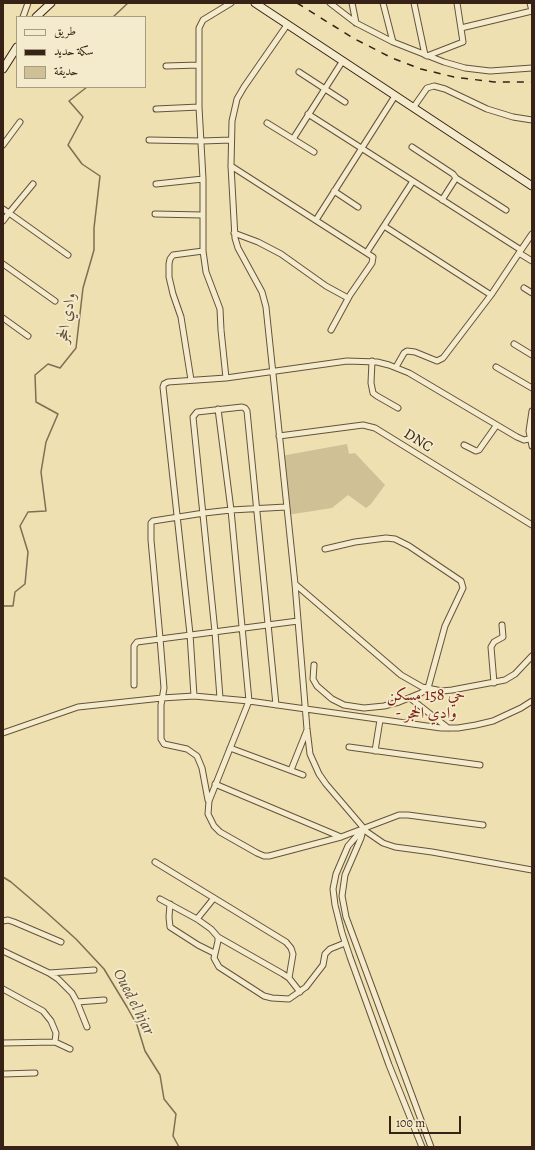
<!DOCTYPE html>
<meta charset="utf-8">
<style>
body{margin:0}
#map{position:relative;width:535px;height:1150px;overflow:hidden;background:#eee0b1;font-family:Alegreya,Amiri,serif}
canvas{display:block}
.frame{position:absolute;inset:0;border:4px solid #372215;pointer-events:none}
.legend{position:absolute;left:16px;top:16px;width:130px;height:72px;box-sizing:border-box;background:#f4ebcc;border:1px solid #a89b83;margin:0;padding:5px 7px;list-style:none;font-size:12px;color:#372215}
.legend li{display:flex;align-items:center;gap:8px;height:20px}
.legend b{width:20px;border:1px solid #a89b83}
.scale{position:absolute;left:389px;top:1116px;width:72px;height:18px;box-sizing:border-box;border:2px solid #372215;border-top:0;padding-left:5px;font-size:12px;line-height:14px;white-space:nowrap;color:#372215;-webkit-text-stroke:3px #f4ebcc;paint-order:stroke}
</style>
<div id="map">
<canvas width="535" height="1150"></canvas>
<div class="frame"></div>
<ul class="legend">
<li><b style="height:5px;background:#f4ebcc"></b>طريق</li>
<li><b style="height:5px;background:#372215"></b>سكة حديد</li>
<li><b style="height:11px;background:#cfc096"></b>حديقة</li>
</ul>
<div class="scale">100 m</div>
</div>
<script>
const c = document.querySelector('canvas').getContext('2d');
c.lineJoin = 'round';
function fill(path, color) { c.fillStyle = color; c.fill(path, 'evenodd'); }
const shape = rows => new Path2D(rows.map(r => 'M' + r).join(''));
function trace(path, color, width, dash) { c.strokeStyle = color; c.lineWidth = width; c.lineCap = dash ? 'butt' : 'round'; c.setLineDash(dash || []); c.stroke(path); }
function label(font, color, halo, rows, align = 'center') {
  c.font = font + ' Alegreya,Amiri,serif'; c.lineWidth = 3.5; c.setLineDash([]); c.textBaseline = 'middle'; c.strokeStyle = halo; c.fillStyle = color; for (const [text, x, y, turn = 0] of rows) {
    c.save(); c.translate(x, y); c.rotate((+turn || 0) * Math.PI / 180); c.textAlign = isNaN(turn) ? turn : align; if (halo) c.strokeText(text, 0, 0); c.fillText(text, 0, 0); c.restore();
  }
}
const green = shape([
 [347,444,349,454,355,453,385,485,371,504,366,508,348,495,332,508,287,515,281,456]
]);
const stream = shape([
 [113,17,128,3],
 [3,606,13,606,15,592,25,584,28,552,20,526,28,512,46,511,41,472,46,442,58,414,36,402,35,375,48,364,60,368,76,348,83,288,94,250,94,228,100,176,82,164,68,145,83,117,69,101,87,87],
 [3,877,11,882,46,912,76,939,104,969,127,1007,137,1025,145,1051,160,1075,164,1099,176,1114,173,1136,179,1147]
]);
const street = shape([
 [330,3,356,23,393,42,444,62,465,68,490,71,532,68],
 [352,3,356,23],
 [383,3,393,42],
 [414,3,425,55],
 [530,3,532,11],
 [23,17,28,3],
 [287,25,244,87,237,99,232,121,231,166,235,238,238,248,262,292,266,307,295,584,307,729,310,754,319,774,326,784,367,832,383,843,395,847,432,852,532,870],
 [461,28,532,11],
 [427,56,463,42,457,3],
 [166,66,199,65],
 [299,72,345,102],
 [413,108,427,88,434,86,445,89,487,109,513,117,532,120],
 [156,109,199,107],
 [308,114,521,250,532,234],
 [267,123,314,152],
 [293,139,342,62],
 [149,140,202,141,231,140],
 [3,145,20,122],
 [412,147,453,174,456,178,506,210],
 [231,166,373,257,372,263,350,295,331,330],
 [33,184,9,213,68,255],
 [156,184,203,179],
 [334,191,358,207],
 [442,200,456,178],
 [3,209,9,213,3,221],
 [155,214,202,215],
 [316,220,395,96],
 [384,226,491,295],
 [234,233,258,242,281,254,326,286,348,298],
 [367,252,413,181],
 [519,253,532,261],
 [3,264,55,301],
 [524,288,532,293],
 [3,318,28,336],
 [514,344,532,355],
 [372,361,371,383,373,393,377,396,398,408],
 [396,367,404,353,407,351,415,352,437,361,443,358,491,295,521,250],
 [496,367,532,388],
 [226,378,221,330,220,309,206,272,203,251,203,179,199,107,199,28,203,20,231,3],
 [191,380,181,317,173,294,169,277,169,264,170,259,173,255,203,251],
 [218,409,231,510,249,701,209,801,208,814,214,826,220,832,257,853,264,856,269,856,341,837,399,815,408,815,483,825],
 [532,411,529,431,532,446],
 [279,436,363,425,375,428,532,525],
 [464,445,476,451,479,450,496,426],
 [295,584,401,675,422,687,442,691,452,690,505,680,515,674,532,656],
 [314,665,313,679,317,686,332,699,344,705,364,708,384,706,399,702,421,693,428,688,445,626,463,588,461,581,409,546,395,539,386,538,355,542,325,549],
 [494,683,491,647,494,642,503,637,502,625],
 [134,685,134,646,137,642,298,621],
 [194,696,190,634,163,387,164,384,168,382,226,378,347,361,377,362,389,365,409,373,517,437,524,440,529,439],
 [220,698,215,632,193,417,197,412,242,407,245,408,247,411,276,705],
 [410,698,448,728],
 [3,733,78,707,162,698,194,696,249,701,441,728,458,728,476,725,493,721,521,708,532,701],
 [349,747,480,765],
 [230,748,303,775],
 [375,751,380,720],
 [291,770,307,730],
 [215,784,341,837],
 [208,800,202,768,197,756,187,749,164,744,161,739,161,705,164,688,160,638,151,540,151,523,153,521,204,513,231,510,286,507],
 [363,829,348,846,336,874,333,889,335,905,342,933,350,957,389,1065,422,1147],
 [363,830,361,838,345,875,342,896,346,917,431,1147],
 [155,862,286,942,291,948,293,954,289,978],
 [160,899,197,919,211,929,218,937,218,941,214,958,219,967,264,996,272,998,289,999,306,987,323,965,325,954,330,949,345,943],
 [170,904,169,917,170,927,198,945,214,953],
 [197,919,214,898],
 [3,921,8,920,14,922,61,942],
 [218,937,283,974,289,978,300,992],
 [3,951,49,973,58,979,72,993,77,1002,87,1027],
 [49,973,94,970],
 [3,989,43,1011,51,1021,56,1033,55,1042,3,1043],
 [77,1002,104,1000],
 [55,1042,70,1049],
 [3,1074,35,1073]
]);
const secondary = shape([
 [255,3,532,186],
 [36,17,51,3],
 [3,69,17,47]
]);
const rail = shape([
 [297,3,353,38,392,58,421,69,454,77,494,82,532,82]
]);
const streetNames = [
 ["DNC",418,441,32]
];
const waterNames = [
 ["وادي الحجر",67,318,-80],
 ["Oued el hjar",133,1002,63]
];
const neighbourhoodNames = [
 ["حي 158 مسكن",426,696],
 ["- وادي الحجر",426,714]
];
fill(green, '#cfc096');
trace(stream, '#806d53', 1.5);
trace(street, '#65523c', 7);
trace(secondary, '#372215', 9);
trace(street, '#f4ebcc', 5);
trace(secondary, '#f4ebcc', 7);
trace(rail, '#372215', 1.5, [7, 7]);
label('15px', '#372215', '#f4ebcc', streetNames);
label('italic 16px', '#614e39', '#f4ebcc', waterNames);
label('16px', '#7a1f14', '#f4ebcc', neighbourhoodNames);
</script>
